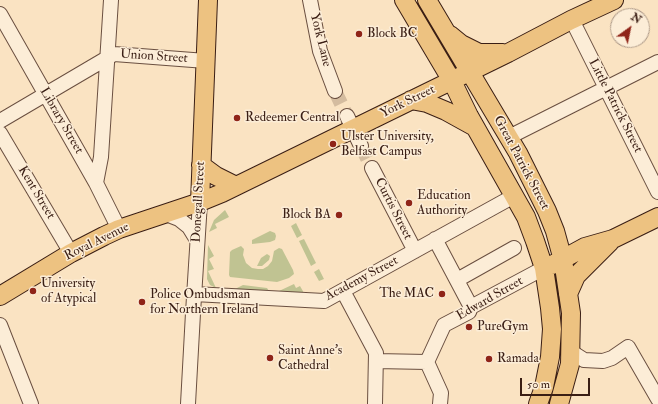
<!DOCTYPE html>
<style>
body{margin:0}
#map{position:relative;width:658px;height:404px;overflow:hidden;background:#fae3c2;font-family:"IM FELL Double Pica",serif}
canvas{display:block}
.north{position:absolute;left:610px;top:8px;width:40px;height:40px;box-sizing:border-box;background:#fcedd7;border:1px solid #ae9a89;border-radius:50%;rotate:33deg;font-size:11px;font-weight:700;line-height:16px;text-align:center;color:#3a1e14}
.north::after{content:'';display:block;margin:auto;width:14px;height:18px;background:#8f2418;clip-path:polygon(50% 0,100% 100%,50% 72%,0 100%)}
.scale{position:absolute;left:520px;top:378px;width:70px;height:18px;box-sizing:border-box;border:2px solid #3a1e14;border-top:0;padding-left:5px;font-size:12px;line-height:14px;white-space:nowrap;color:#3a1e14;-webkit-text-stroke:3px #fcedd7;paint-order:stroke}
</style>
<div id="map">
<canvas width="658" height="404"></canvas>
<div class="north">N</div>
<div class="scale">50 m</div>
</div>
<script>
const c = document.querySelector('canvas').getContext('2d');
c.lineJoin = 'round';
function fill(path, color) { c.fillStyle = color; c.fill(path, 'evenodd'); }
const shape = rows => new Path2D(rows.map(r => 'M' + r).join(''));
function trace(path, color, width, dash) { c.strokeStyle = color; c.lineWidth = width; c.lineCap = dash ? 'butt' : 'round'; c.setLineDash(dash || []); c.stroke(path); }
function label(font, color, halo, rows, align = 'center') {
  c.font = font + ' "IM FELL Double Pica",serif'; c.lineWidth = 3; c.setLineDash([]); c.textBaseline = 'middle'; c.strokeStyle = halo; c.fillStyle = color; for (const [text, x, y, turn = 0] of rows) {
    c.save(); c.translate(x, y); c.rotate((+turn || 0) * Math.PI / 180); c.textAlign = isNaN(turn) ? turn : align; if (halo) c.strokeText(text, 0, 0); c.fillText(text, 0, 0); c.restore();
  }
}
const green = shape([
 [225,210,229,217,215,224,217,228,209,232,214,220],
 [296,223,302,235,297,238,291,226],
 [270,231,275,233,276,236,275,240,270,242,252,244,252,240],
 [304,239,316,263,311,266,299,241],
 [208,245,214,256,209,259,214,269,208,271,216,288,210,285,207,279],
 [241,246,244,249,243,255,246,263,252,268,258,269,263,269,268,266,272,261,274,251,279,248,282,249,293,270,294,274,289,278,277,282,230,277,229,275,230,252,232,250],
 [267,254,270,256,269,260,262,266,257,266,261,258],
 [319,269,324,279,319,281,314,272],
 [294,284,296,288,300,286,304,293,279,291],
 [243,285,267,288,269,291,235,289]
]);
const minorTunnel = shape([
 [335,91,347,116],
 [361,146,372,168]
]);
const minor = shape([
 [310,0,320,51,335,91],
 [0,14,96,183,119,229],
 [572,20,658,192],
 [347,116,361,146],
 [0,121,114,54,206,61],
 [0,133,71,253],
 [509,137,658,62],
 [372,168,415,251],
 [96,183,101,157,111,0],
 [166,214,179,219,189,227,197,240],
 [435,239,471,307],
 [457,280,514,248],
 [343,291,376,353,375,404],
 [194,294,324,301,514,196],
 [0,325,31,404],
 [570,351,584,360,603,361,612,358,628,347,658,399],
 [376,361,427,362],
 [188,404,193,313,200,202],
 [440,404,441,393,427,362,444,325,469,312,471,307,544,268]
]);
const major = shape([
 [404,0,452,81,469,116,526,217,535,241,544,268,550,308,552,329,550,357,544,387,538,404],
 [427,0,518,153,547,211,555,231,563,260,571,313,570,364,559,404],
 [450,35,461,44,479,53,503,53],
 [411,100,427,103,446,111,475,127],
 [201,165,216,176,236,186],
 [200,202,208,0],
 [552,265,585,247,613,239,658,217],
 [568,294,576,276,610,242],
 [0,296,71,253,104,236,119,229,200,202,222,193,508,53,571,20,614,0]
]);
const markers = [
 [359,34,4,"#8f2418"],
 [237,118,4,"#8f2418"],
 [333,144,4,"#8f2418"],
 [409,203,4,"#8f2418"],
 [339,215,4,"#8f2418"],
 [33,291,4,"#8f2418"],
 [442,294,4,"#8f2418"],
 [142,302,4,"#8f2418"],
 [469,327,4,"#8f2418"],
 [270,358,4,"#8f2418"],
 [489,359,4,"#8f2418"]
];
const poiNames = [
 ["Block BC",367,34],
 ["Redeemer Central",245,118],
 ["Ulster University,",341,137],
 ["Belfast Campus",341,152],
 ["Education",417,196],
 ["Authority",417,211],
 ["Block BA",331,215,"right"],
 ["University",41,284],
 ["of Atypical",41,299],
 ["The MAC",434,294,"right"],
 ["Police Ombudsman",150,295],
 ["for Northern Ireland",150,310],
 ["PureGym",477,327],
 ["Saint Anne's",278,351],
 ["Cathedral",278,366],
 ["Ramada",497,359]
];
const streetNames = [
 ["York Lane",320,40,76],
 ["Union Street",154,57,4],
 ["York Street",408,102,-26],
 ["Little Patrick Street",615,106,63],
 ["Library Street",61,121,60],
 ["Great Patrick Street",521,163,62],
 ["Kent Street",36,193,59],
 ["Donegall Street",199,202,-87],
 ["Curtis Street",393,209,63],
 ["Royal Avenue",97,242,-26],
 ["Academy Street",362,279,-28],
 ["Edward Street",490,299,-30]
];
fill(green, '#c0c392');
trace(minorTunnel, '#d4bc9f', 14, [14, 7]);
trace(minor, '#6a4f40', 16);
trace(major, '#3a1e14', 20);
trace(minor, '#fcedd7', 14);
trace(major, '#edc281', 18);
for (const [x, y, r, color] of markers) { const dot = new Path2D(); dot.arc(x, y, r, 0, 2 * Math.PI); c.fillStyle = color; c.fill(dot); trace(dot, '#fcedd7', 1.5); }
label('13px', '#3a1e14', '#fcedd7', poiNames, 'left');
label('13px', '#3a1e14', '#fcedd7', streetNames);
</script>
